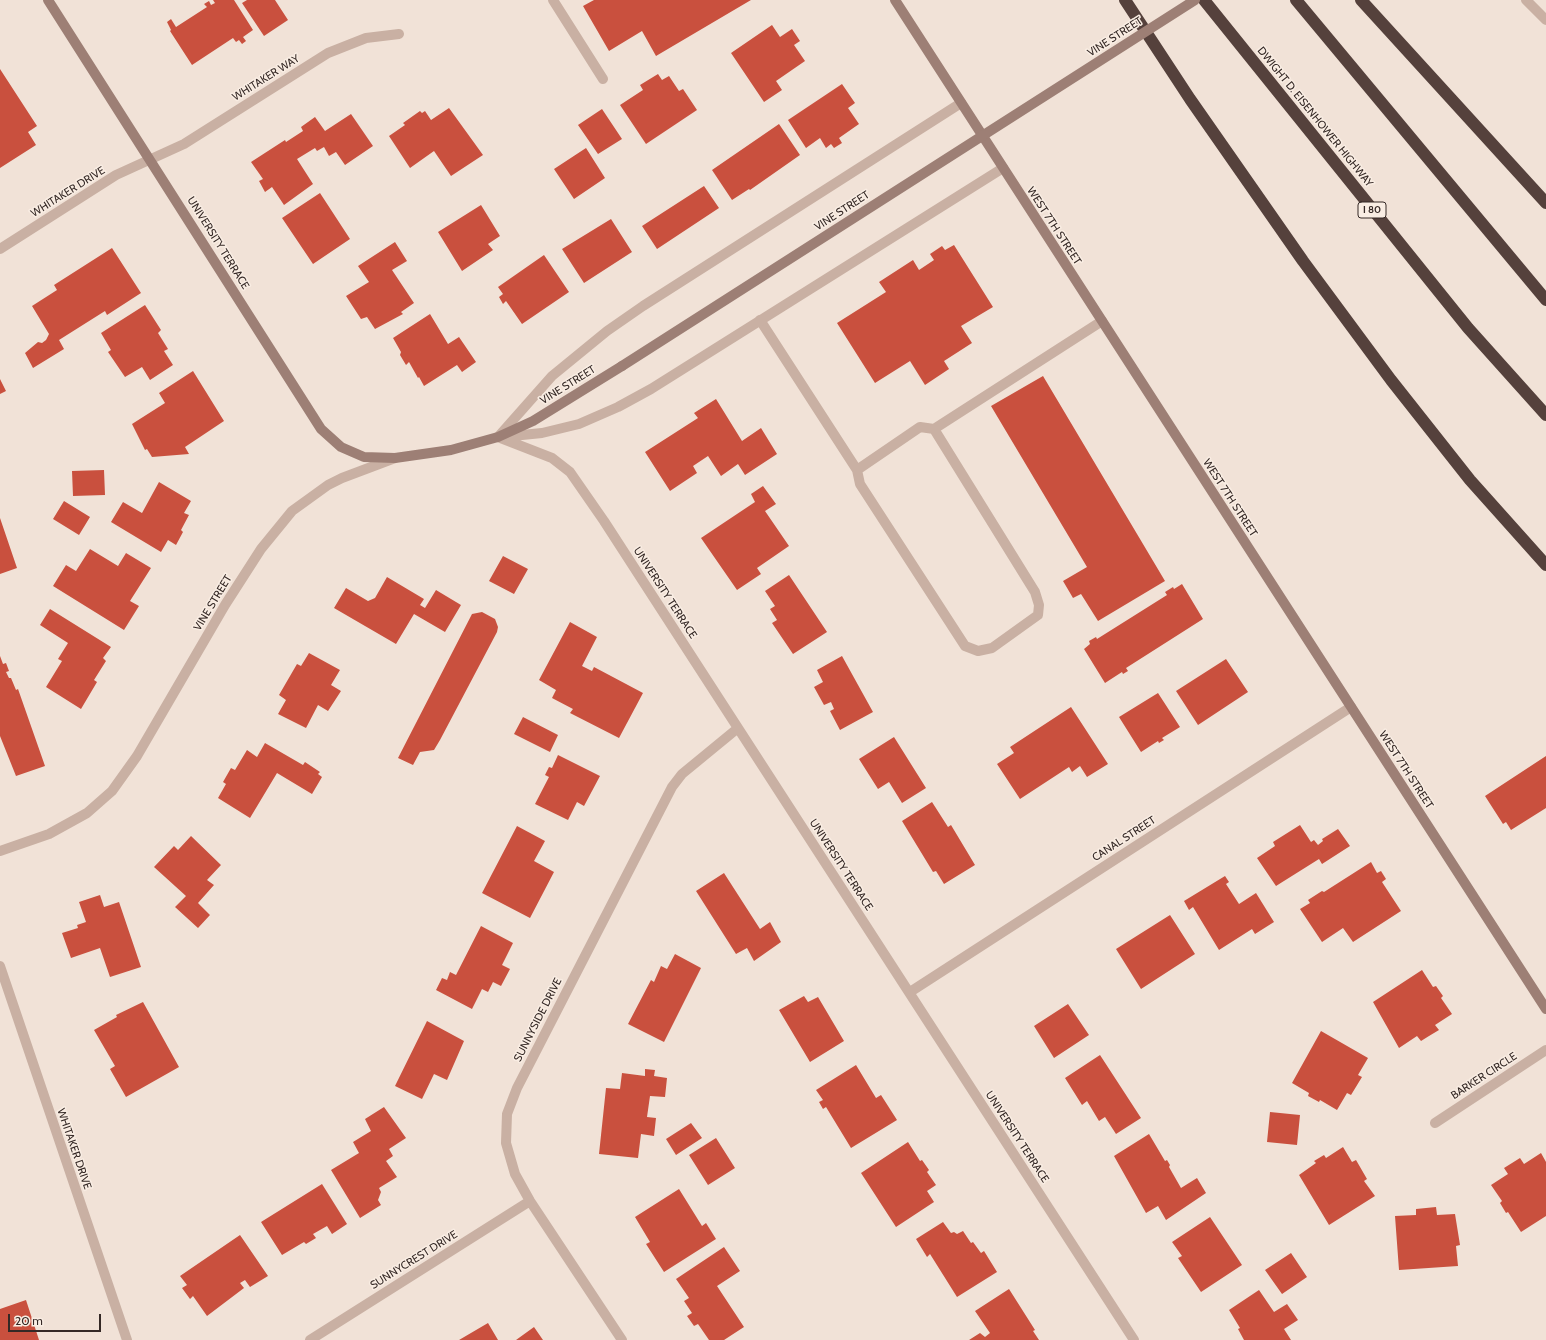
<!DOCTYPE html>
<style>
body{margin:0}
#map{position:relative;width:1546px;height:1340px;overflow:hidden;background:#f1e2d7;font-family:Cabin,sans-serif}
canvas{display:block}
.scale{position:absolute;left:8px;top:1314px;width:93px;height:18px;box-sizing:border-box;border:2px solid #342825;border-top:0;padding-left:5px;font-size:12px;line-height:14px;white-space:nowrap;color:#342825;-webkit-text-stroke:3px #f9ede3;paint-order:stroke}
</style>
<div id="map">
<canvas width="1546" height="1340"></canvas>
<div class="scale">20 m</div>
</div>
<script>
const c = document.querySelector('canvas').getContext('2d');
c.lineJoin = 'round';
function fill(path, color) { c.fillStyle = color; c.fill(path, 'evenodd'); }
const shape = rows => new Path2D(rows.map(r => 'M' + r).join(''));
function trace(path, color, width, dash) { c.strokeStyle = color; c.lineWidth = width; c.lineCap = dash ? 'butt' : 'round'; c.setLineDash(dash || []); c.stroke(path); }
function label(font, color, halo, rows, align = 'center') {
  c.font = font + ' Cabin,sans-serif'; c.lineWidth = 3; c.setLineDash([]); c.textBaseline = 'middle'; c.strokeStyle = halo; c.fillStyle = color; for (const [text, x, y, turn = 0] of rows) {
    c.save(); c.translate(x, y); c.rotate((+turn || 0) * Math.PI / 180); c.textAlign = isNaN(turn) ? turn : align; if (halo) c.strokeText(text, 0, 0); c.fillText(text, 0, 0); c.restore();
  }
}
const building = shape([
 [213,0,234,0,253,30,243,37,246,41,242,44,239,40,236,42,233,38,192,65,170,31,171,30,167,22,171,19,176,27,207,7,204,4,209,1,211,5,215,3],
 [247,0,275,0,288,20,264,36,242,3],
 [594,0,751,0,656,56,642,31,609,51,583,6],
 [772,25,780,37,792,29,800,41,794,45,805,61,776,81,782,90,764,102,731,53],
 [0,69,37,126,28,132,36,145,0,168],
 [658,74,662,80,669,76,679,91,683,89,697,110,646,144,620,105,643,90,640,85],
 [842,84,855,103,848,108,859,124,839,138,842,143,834,148,831,144,826,148,820,138,806,148,788,120],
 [449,108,483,155,451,176,434,151,410,168,389,136,405,125,403,123,420,111,422,113,425,111,431,120],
 [602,109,622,139,598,154,578,125],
 [351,114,373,146,345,165,336,152,329,156,324,147,317,151,315,148,297,159,313,184,284,205,272,187,265,192,259,181,263,179,251,162,285,140,286,142,303,131,301,127,315,117,325,131],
 [779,124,800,155,750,190,749,189,732,200,712,170],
 [586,148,605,178,574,199,554,169],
 [704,186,719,208,657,249,642,226],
 [320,193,350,239,313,264,282,218],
 [481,205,500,236,488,244,493,250,462,271,438,232],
 [611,219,632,252,584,283,562,249],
 [395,242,407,261,392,270,414,303,401,312,403,314,375,329,367,317,361,319,346,296,369,282,358,266],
 [954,245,993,307,961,326,972,343,944,361,949,369,925,385,910,361,875,383,837,323,886,292,879,282,913,260,919,270,934,260,930,254,942,246,945,250],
 [112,248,141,293,107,315,105,311,59,340,64,349,33,368,25,353,38,342,42,343,46,340,49,334,32,306,57,290,54,285],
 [544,255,569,292,522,324,506,301,503,304,499,297,503,294,498,287],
 [145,305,161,330,158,333,168,349,164,351,173,365,150,380,142,367,125,377,108,352,111,350,101,333],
 [430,314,448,344,459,337,476,362,462,372,457,365,424,386,419,377,418,378,409,362,406,365,400,355,401,352,393,338],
 [193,371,224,421,185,447,189,454,152,457,147,449,145,450,132,424,165,403,159,393],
 [1043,376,1165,581,1098,621,1081,594,1073,598,1063,581,1087,567,991,406],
 [0,379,6,391,0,394],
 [716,399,742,441,761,428,777,454,745,475,738,464,721,476,708,456,693,466,697,473,670,491,645,452,698,418,694,413],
 [104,470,105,495,73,496,72,471],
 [159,482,191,501,184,513,189,515,181,530,183,532,176,545,168,540,161,552,111,522,123,502,142,513],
 [763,486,776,504,765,511,789,546,757,568,761,574,737,590,701,538,755,502,751,494],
 [64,501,90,517,79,535,53,519],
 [0,518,17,568,0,574],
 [90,549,118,566,126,553,151,568,130,601,139,606,124,630,53,586,66,565,76,571],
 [503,556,528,569,514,594,489,581],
 [789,575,827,632,793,654,772,623,777,620,770,609,775,606,765,591],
 [387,577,424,599,420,605,425,608,436,590,461,605,445,632,414,614,396,644,334,608,346,588,368,601,375,598],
 [1182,584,1203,619,1126,668,1128,671,1123,674,1122,672,1105,683,1084,649,1090,644,1089,641,1096,637,1097,639,1167,595,1165,592,1173,587,1174,589],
 [50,609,111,647,103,658,106,661,94,680,97,682,81,709,46,687,62,661,58,659,68,643,40,625],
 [482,612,495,619,498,627,497,632,440,740,434,750,420,752,413,765,398,758,472,614],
 [570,622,597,637,582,666,592,671,594,667,643,693,619,738,570,713,573,709,552,698,556,690,539,680],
 [309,653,340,670,331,685,341,691,328,711,318,705,306,728,278,714,286,700,279,695,297,664,301,666],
 [0,656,3,664,6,663,9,671,6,672,9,678,11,678,16,690,18,689,45,766,16,776,0,736],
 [842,656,873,712,840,730,830,711,834,709,831,702,824,705,814,687,823,682,817,670],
 [1226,659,1248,692,1198,725,1176,691],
 [1158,693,1180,727,1162,738,1164,740,1159,743,1158,741,1141,752,1119,717],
 [1071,707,1108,764,1087,777,1080,766,1072,772,1069,767,1020,799,997,764,1014,753,1010,747],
 [523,717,558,735,550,752,514,734],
 [894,737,926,788,902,803,889,782,878,789,859,759],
 [265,743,303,765,305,762,320,772,318,774,322,777,312,794,277,773,250,818,218,798,226,784,223,782,231,768,235,770,247,750,257,757],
 [558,755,600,776,584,806,577,802,568,820,535,804,549,777,545,775,549,767,552,768],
 [1546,756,1546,808,1511,830,1506,822,1503,824,1485,796],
 [932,802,948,827,951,825,975,865,944,884,936,871,933,872,902,821],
 [1300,825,1311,842,1314,840,1318,845,1323,841,1322,839,1338,829,1350,846,1322,864,1319,859,1276,886,1257,858,1275,846,1273,842],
 [517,826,545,841,534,861,554,872,530,918,482,893],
 [191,836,221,865,207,880,214,885,198,903,210,915,198,928,175,907,186,896,154,867,174,846,178,850],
 [1371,862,1377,873,1381,871,1386,879,1382,882,1401,911,1353,942,1343,928,1322,942,1300,909,1310,903,1308,900,1322,891,1324,892],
 [724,873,760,929,770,922,781,942,754,961,747,948,736,954,696,891],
 [1225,876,1229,882,1226,884,1239,904,1256,893,1274,922,1255,934,1252,929,1219,950,1193,907,1189,910,1184,901],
 [100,895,104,907,119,902,141,967,110,977,100,948,71,958,62,933,78,928,77,925,86,922,79,902],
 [1170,915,1195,954,1141,989,1116,949],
 [481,926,513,943,502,965,510,969,501,986,493,982,488,992,482,989,472,1009,436,990,442,978,447,980,450,972,456,975],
 [675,954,701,968,664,1042,628,1024,651,980,654,982,661,966,667,969],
 [1422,970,1433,987,1436,986,1443,996,1441,998,1452,1014,1435,1025,1439,1030,1429,1036,1421,1041,1417,1036,1399,1048,1373,1002],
 [804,996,808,1002,818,997,844,1041,810,1062,779,1010],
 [143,1002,179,1067,126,1097,110,1069,115,1066,94,1030,117,1017,116,1015],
 [1068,1004,1089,1035,1054,1058,1034,1026],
 [427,1021,464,1041,447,1080,434,1074,422,1099,395,1086],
 [1321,1031,1368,1058,1358,1075,1362,1077,1351,1095,1347,1093,1337,1110,1320,1100,1319,1102,1308,1096,1309,1093,1292,1083],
 [1100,1055,1141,1118,1116,1134,1105,1117,1099,1121,1087,1101,1082,1105,1065,1078],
 [856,1065,876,1098,881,1095,897,1120,851,1148,826,1107,823,1109,819,1102,823,1100,816,1090],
 [645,1069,655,1070,654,1076,667,1078,665,1097,650,1096,647,1117,656,1118,654,1136,641,1134,638,1158,599,1154,606,1088,620,1089,622,1073,645,1076],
 [384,1107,406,1138,389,1149,393,1156,386,1161,397,1177,379,1188,381,1192,378,1200,381,1205,360,1218,331,1170,359,1153,353,1142,371,1131,365,1119],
 [1270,1112,1300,1115,1297,1145,1267,1142],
 [691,1123,702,1138,676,1155,666,1139],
 [1149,1134,1165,1161,1167,1160,1170,1165,1169,1167,1181,1188,1197,1178,1206,1193,1166,1220,1158,1206,1146,1213,1114,1156],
 [716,1138,735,1168,708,1185,689,1155],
 [908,1142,920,1161,922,1160,929,1170,927,1172,936,1185,927,1191,934,1202,896,1227,861,1173],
 [1343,1147,1352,1162,1356,1160,1367,1179,1364,1181,1375,1196,1329,1225,1299,1175,1316,1163,1314,1161,1324,1155,1326,1158],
 [1541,1153,1546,1162,1546,1216,1521,1232,1508,1212,1506,1213,1500,1203,1502,1201,1491,1185,1508,1174,1504,1168,1520,1158,1524,1164],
 [322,1184,347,1224,332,1234,327,1226,313,1234,316,1238,306,1244,304,1242,282,1255,261,1222],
 [679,1189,702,1226,706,1223,716,1239,664,1272,646,1244,650,1242,635,1217],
 [1436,1207,1437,1215,1455,1214,1460,1245,1456,1246,1458,1266,1399,1270,1395,1216,1416,1215,1416,1209],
 [1210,1217,1242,1265,1201,1292,1178,1258,1182,1256,1172,1242],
 [943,1222,951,1233,954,1232,957,1234,963,1231,971,1243,973,1242,981,1253,984,1251,997,1272,957,1297,930,1254,927,1257,916,1239],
 [240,1235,268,1276,250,1287,245,1280,240,1283,244,1288,207,1316,193,1296,190,1299,182,1288,187,1285,180,1276],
 [724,1247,740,1271,717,1286,744,1327,724,1340,709,1340,698,1324,694,1326,687,1316,692,1313,684,1301,689,1298,676,1279],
 [1291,1253,1307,1277,1282,1294,1265,1270],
 [1009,1289,1035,1330,1033,1331,1039,1340,969,1340,980,1333,985,1337,990,1333,975,1311],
 [1259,1290,1274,1312,1287,1304,1298,1320,1284,1329,1291,1340,1244,1340,1238,1329,1240,1328,1229,1310],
 [26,1300,39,1340,0,1340,0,1309],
 [488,1323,498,1340,459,1340],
 [534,1327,543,1340,516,1340]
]);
const lane = shape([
 [553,0,603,79],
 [760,320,857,470,860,484,965,646,978,651,992,648,1038,615,1039,605,1035,592,934,429],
 [857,470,920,427,934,429,1102,321]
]);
const street = shape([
 [1526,0,1546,20],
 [0,249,116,175,184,144,328,53,366,38,399,34],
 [498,437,552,458,570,472,604,521,1134,1340],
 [498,437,552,376,607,331,643,306,961,103],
 [502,437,542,433,579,424,618,407,651,389,1003,168],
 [0,851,49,834,87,813,112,791,137,756,225,605,261,549,292,511,328,485,342,478,395,458],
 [0,966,127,1340],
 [910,992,1351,707],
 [1435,1123,1546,1050],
 [310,1340,530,1201],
 [622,1340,530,1201,515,1174,506,1143,507,1114,517,1088,672,787,682,774,738,728]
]);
const secondary = shape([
 [48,0,321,429,341,447,364,457,395,458,451,450,498,437,533,421,622,366],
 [895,0,1546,1009]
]);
const highway = shape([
 [1125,0,1190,99,1303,261,1391,380,1470,480,1546,565],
 [1204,0,1468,328,1546,415],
 [1296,0,1546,300],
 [1361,0,1546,203]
]);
const secondaryBridge = shape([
 [622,366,1195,0]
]);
const shields = [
 [1372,210,28]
];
const shieldNames = [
 ["I 80",1372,210]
];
const streetNames = [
 ["VINE STREET",1115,37,-33],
 ["WHITAKER WAY",266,78,-32],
 ["DWIGHT D. EISENHOWER HIGHWAY",1315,117,51],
 ["WHITAKER DRIVE",68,192,-32],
 ["VINE STREET",842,211,-33],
 ["WEST 7TH STREET",1054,226,57],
 ["UNIVERSITY TERRACE",218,243,58],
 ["VINE STREET",568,385,-32],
 ["WEST 7TH STREET",1230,498,57],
 ["UNIVERSITY TERRACE",665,593,57],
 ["VINE STREET",213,603,-59],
 ["WEST 7TH STREET",1406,770,57],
 ["CANAL STREET",1124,839,-33],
 ["UNIVERSITY TERRACE",841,865,57],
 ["SUNNYSIDE DRIVE",538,1020,-63],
 ["BARKER CIRCLE",1484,1076,-33],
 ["UNIVERSITY TERRACE",1017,1137,57],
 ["WHITAKER DRIVE",74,1149,71],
 ["SUNNYCREST DRIVE",414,1260,-32]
];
fill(building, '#c9503e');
trace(lane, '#c9b0a3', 10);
trace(street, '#c9b0a3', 10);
trace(secondary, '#9d7f75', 10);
trace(highway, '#55413c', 12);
trace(secondaryBridge, '#9d7f75', 10);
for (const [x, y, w] of shields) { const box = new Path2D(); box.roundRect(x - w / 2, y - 8, w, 16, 3); c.fillStyle = '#f9ede3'; c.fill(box); trace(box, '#342825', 1); }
label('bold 10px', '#342825', null, shieldNames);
label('11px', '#342825', '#f9ede3', streetNames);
</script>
